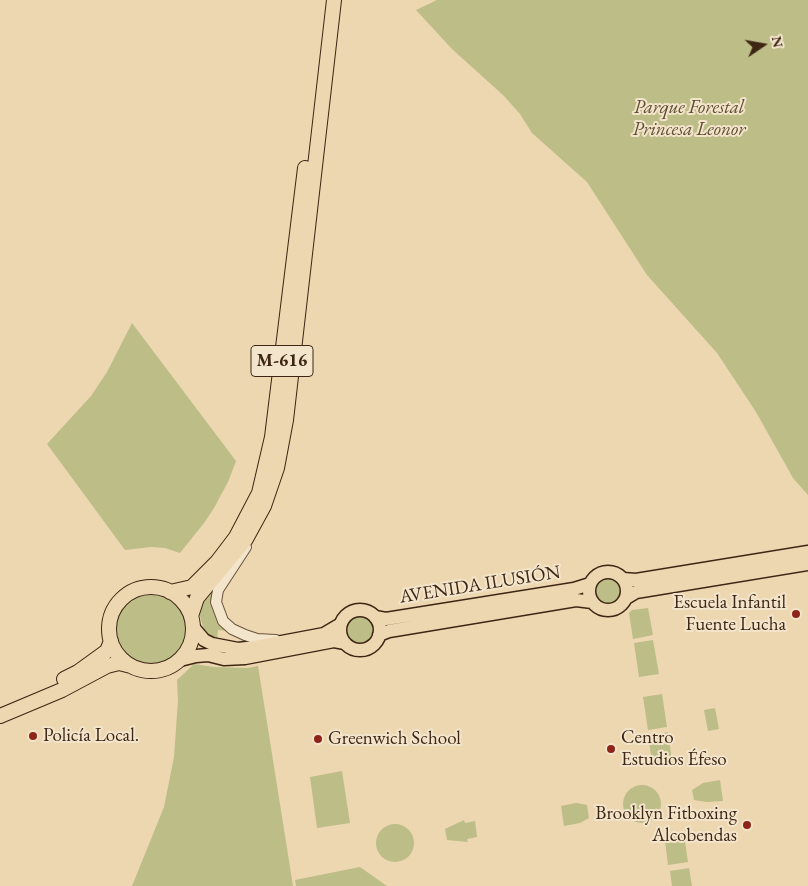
<!DOCTYPE html>
<meta charset="utf-8">
<style>
body{margin:0}
#map{position:relative;width:808px;height:886px;overflow:hidden;background:#ecd7b0;font-family:"EB Garamond",serif}
canvas{display:block}
.north{position:absolute;left:738px;top:20px;width:50px;height:50px;-webkit-text-stroke:4px #f3e5cc;paint-order:stroke;rotate:78deg;font-size:14px;font-weight:700;line-height:20px;text-align:center;color:#3e2614}
.north::after{content:'';display:block;margin:auto;width:18px;height:22px;background:#3e2614;clip-path:polygon(50% 0,100% 100%,50% 72%,0 100%)}
</style>
<div id="map">
<canvas width="808" height="886"></canvas>
<div class="north">N</div>
</div>
<script>
const c = document.querySelector('canvas').getContext('2d');
c.lineJoin = 'round';
function fill(path, color) { c.fillStyle = color; c.fill(path, 'evenodd'); }
const shape = rows => new Path2D(rows.map(r => 'M' + r).join(''));
function trace(path, color, width, dash) { c.strokeStyle = color; c.lineWidth = width; c.lineCap = dash ? 'butt' : 'round'; c.setLineDash(dash || []); c.stroke(path); }
function label(font, color, halo, rows, align = 'center') {
  c.font = font + ' "EB Garamond",serif'; c.lineWidth = 4; c.setLineDash([]); c.textBaseline = 'middle'; c.strokeStyle = halo; c.fillStyle = color; for (const [text, x, y, turn = 0] of rows) {
    c.save(); c.translate(x, y); c.rotate((+turn || 0) * Math.PI / 180); c.textAlign = isNaN(turn) ? turn : align; if (halo) c.strokeText(text, 0, 0); c.fillText(text, 0, 0); c.restore();
  }
}
const green = shape([
 [437,0,808,0,808,495,793,478,756,412,717,353,647,275,587,182,532,133,520,114,504,96,452,49,416,10],
 [132,323,236,461,228,482,214,508,204,523,180,553,165,548,151,547,125,550,47,444,91,396,107,372],
 '594 591a14 14 0 1 1 28 0a14 14 0 1 1-28 0Z',
 [212,591,215,613,220,624,226,631,218,630,217,640,205,633,199,613,203,601],
 '115 629a36 36 0 1 1 72 0a36 36 0 1 1-72 0Z',
 [648,608,653,635,633,639,629,613,632,610],
 '347 630a14 14 0 1 1 28 0a14 14 0 1 1-28 0Z',
 [653,640,659,674,639,677,634,643],
 [194,664,214,667,247,668,258,666,293,886,132,886,164,807,174,757,178,700,177,680],
 [662,694,667,727,648,730,643,697],
 [715,708,719,729,708,731,704,710],
 [668,732,672,761,655,763,652,761,648,736],
 [342,771,350,823,317,828,310,777],
 [720,780,723,801,707,802,694,800,692,790,703,783],
 '623 804a19 19 0 1 1 38 0a19 19 0 1 1-38 0Z',
 [576,803,587,805,589,818,580,823,564,826,561,806],
 [464,820,465,823,475,821,477,837,467,839,468,842,447,840,445,829],
 '376 843a19 19 0 1 1 38 0a19 19 0 1 1-38 0Z',
 [684,835,688,862,668,865,665,841,668,837],
 [360,867,387,886,296,886,295,880],
 [689,868,692,886,672,886,670,871]
]);
const minor = shape([
 [246,547,218,590,216,602,223,621,232,629,245,635,257,639,276,640]
]);
const major = shape([
 '589 591a19 19 0 1 1 38 0a19 19 0 1 1-38 0Z',
 [623,579,636,580,808,552],
 [626,598,636,592,808,564],
 '340 630a20 20 0 1 1 40 0a20 20 0 1 1-40 0Z',
 [375,617,386,619,574,589,590,584],
 [193,627,204,640,212,644,238,649,255,647,324,634,341,624],
 [379,635,389,631,576,600,592,602],
 [180,660,196,656,208,655,224,659,245,658,334,641,345,643]
]);
const highway = shape([
 '109 629a42 42 0 1 1 84 0a42 42 0 1 1-84 0Z',
 [170,592,192,587,217,562,236,537,259,493,272,437,305,168],
 [191,616,197,598,246,539,264,506,277,468,286,420,334,0],
 [64,679,78,672,107,651,111,641],
 [0,716,62,690,107,666,119,663,131,666]
]);
const markers = [
 [796,614,5,"#8f2418"],
 [33,736,5,"#8f2418"],
 [318,739,5,"#8f2418"],
 [611,749,5,"#8f2418"],
 [747,825,5,"#8f2418"]
];
const shields = [
 [282,361,62]
];
const shieldNames = [
 ["M-616",282,361]
];
const parkNames = [
 ["Parque Forestal",689,108],
 ["Princesa Leonor",689,130]
];
const streetNames = [
 ["AVENIDA ILUSIÓN",480,585,-9]
];
const poiNames = [
 ["Escuela Infantil",786,603,"right"],
 ["Fuente Lucha",786,625,"right"],
 ["Policía Local.",43,736],
 ["Centro",621,738],
 ["Estudios Éfeso",621,760],
 ["Greenwich School",328,739],
 ["Brooklyn Fitboxing",737,814,"right"],
 ["Alcobendas",737,836,"right"]
];
fill(green, '#bdbd87');
trace(minor, '#6a523b', 12);
trace(major, '#3e2614', 15);
trace(highway, '#3e2614', 16);
trace(minor, '#f3e5cc', 10);
trace(major, '#ecd7b0', 12);
trace(highway, '#ecd7b0', 14);
for (const [x, y, r, color] of markers) { const dot = new Path2D(); dot.arc(x, y, r, 0, 2 * Math.PI); c.fillStyle = color; c.fill(dot); trace(dot, '#f3e5cc', 2); }
for (const [x, y, w] of shields) { const box = new Path2D(); box.roundRect(x - w / 2, y - 15.5, w, 31, 4); c.fillStyle = '#f3e5cc'; c.fill(box); trace(box, '#3e2614', 1); }
label('bold 18px', '#3e2614', null, shieldNames);
label('italic 19px', '#5e4c31', '#f3e5cc', parkNames);
label('19px', '#3e2614', '#f3e5cc', streetNames);
label('19px', '#3e2614', '#f3e5cc', poiNames, 'left');
</script>
